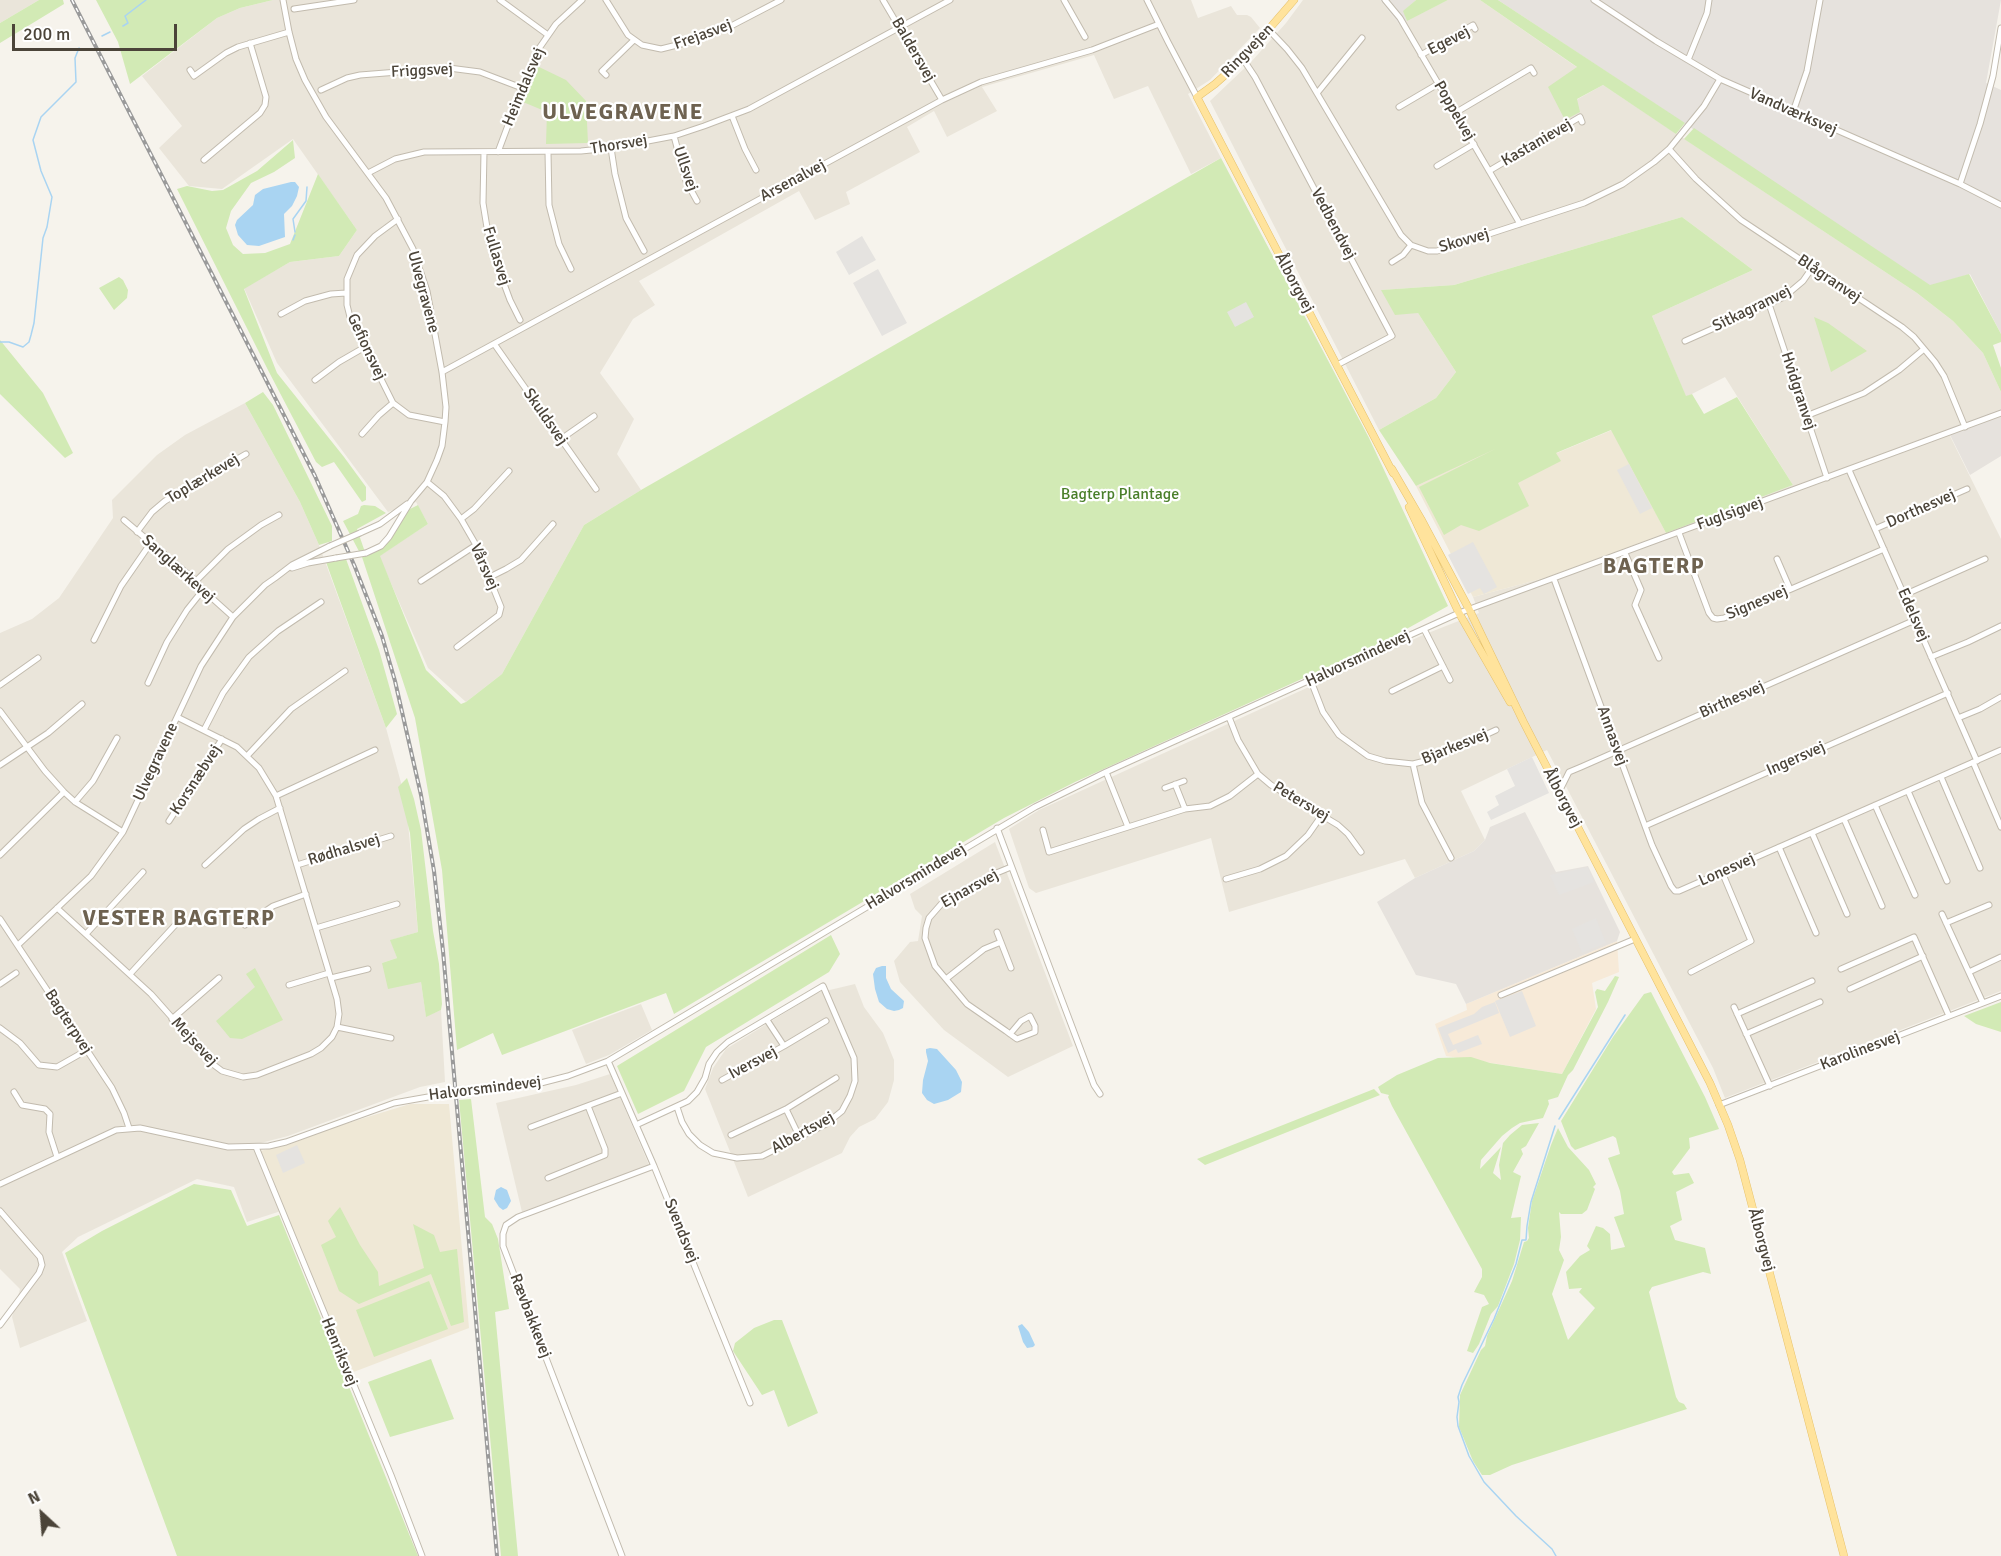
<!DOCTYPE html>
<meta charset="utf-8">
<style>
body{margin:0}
#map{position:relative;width:2001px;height:1556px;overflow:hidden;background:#f6f3ec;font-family:Signika,sans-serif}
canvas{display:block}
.north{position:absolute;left:12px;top:1484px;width:60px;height:60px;-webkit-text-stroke:4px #fff;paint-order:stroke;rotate:334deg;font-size:16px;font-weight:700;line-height:24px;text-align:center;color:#4b4439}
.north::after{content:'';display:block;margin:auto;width:21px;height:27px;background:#4b4439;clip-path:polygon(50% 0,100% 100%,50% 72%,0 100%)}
.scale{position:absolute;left:12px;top:24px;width:165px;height:27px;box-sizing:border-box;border:3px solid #4b4439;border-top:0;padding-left:8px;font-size:18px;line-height:21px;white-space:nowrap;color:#4b4439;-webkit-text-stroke:4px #fff;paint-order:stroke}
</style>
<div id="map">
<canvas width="2001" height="1556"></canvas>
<div class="north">N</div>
<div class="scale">200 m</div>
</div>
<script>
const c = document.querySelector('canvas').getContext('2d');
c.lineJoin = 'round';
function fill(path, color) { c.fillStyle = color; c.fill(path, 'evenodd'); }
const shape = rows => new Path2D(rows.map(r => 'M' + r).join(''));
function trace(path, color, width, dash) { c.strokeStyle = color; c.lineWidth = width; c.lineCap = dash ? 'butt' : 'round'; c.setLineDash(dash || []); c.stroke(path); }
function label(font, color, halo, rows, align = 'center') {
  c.font = font + ' Signika,sans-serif'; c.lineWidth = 4.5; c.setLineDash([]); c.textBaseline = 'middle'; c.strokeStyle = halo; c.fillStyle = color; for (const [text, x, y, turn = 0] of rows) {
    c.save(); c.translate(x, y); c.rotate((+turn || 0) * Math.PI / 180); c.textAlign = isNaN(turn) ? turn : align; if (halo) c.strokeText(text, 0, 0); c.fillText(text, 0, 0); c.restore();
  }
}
const residential = shape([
 [0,0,39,0,0,23],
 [273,0,1191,0,1198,18,1231,6,1237,15,1247,15,1251,17,1260,28,1210,80,1188,94,1221,158,1191,174,1148,86,1114,99,1094,55,982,87,997,111,947,137,934,111,907,127,920,152,846,192,850,204,815,220,799,191,639,281,655,305,633,319,600,373,634,419,617,454,641,490,584,525,502,674,466,702,428,668,379,556,428,524,416,502,388,512,277,363,244,288,290,262,339,256,357,230,293,139,222,189,189,186,159,148,182,126,142,76,217,18,240,8],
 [1303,0,1380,0,1399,24,1448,0,1480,0,1578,68,1576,100,1603,85,1917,293,1953,321,1983,353,2001,392,2001,409,1947,430,2001,539,2001,991,1725,1098,1713,1068,1547,750,1461,791,1485,840,1474,851,1415,878,1405,859,1229,912,1211,838,1036,893,1029,888,1009,829,1039,810,1423,635,1479,613,1473,597,1548,577,1793,485,1725,377,1686,397,1652,316,1753,270,1682,217,1454,285,1382,290,1418,313,1456,372,1436,398,1379,430,1210,101,1251,62,1286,23],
 [245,403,300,502,319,545,386,728,406,801,418,932,391,940,397,958,382,963,421,982,426,1016,441,1010,445,1082,420,1087,288,1136,253,1145,281,1211,247,1222,234,1187,197,1179,78,1237,62,1252,87,1321,20,1348,12,1317,20,1289,0,1269,0,633,32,619,59,598,113,518,112,500,157,455,185,435],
 [995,842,1073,1046,1008,1077,944,1030,900,982,894,961,910,942,918,941,922,916,915,909,910,894],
 [855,984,864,1007,883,1033,894,1060,894,1080,888,1102,875,1119,859,1127,850,1137,842,1153,748,1197,705,1089,713,1068,726,1049,817,993],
 [641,1004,652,1030,609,1055,586,1064,572,1030],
 [610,1074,649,1165,522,1212,496,1103,576,1085]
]);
const commercial = shape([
 [1617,941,1619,972,1592,983,1596,1009,1562,1074,1446,1056,1435,1024,1467,1010,1466,1004]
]);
const industrial = shape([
 [1380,0,1416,0,1404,11,1407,21,1399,24],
 [1498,0,2001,0,1986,83,2001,90,2001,334,1970,274,1930,286],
 [2001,409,2001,456,1970,475,1947,429],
 [1525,812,1556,872,1588,866,1620,932,1617,941,1466,1004,1456,984,1416,975,1377,902,1415,878,1474,851,1485,840,1490,827]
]);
const education = shape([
 [1536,428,1557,453,1612,430,1666,533,1548,577,1473,597,1416,486],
 [410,1104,449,1104,469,1328,351,1373,260,1151,290,1144,338,1126]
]);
const green = shape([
 [39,0,63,0,64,4,0,43,0,23],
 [96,0,273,0,240,8,217,18,130,84,118,42],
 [1416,0,1448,0,1407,21,1403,11],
 [1480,0,1498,0,1685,123,1676,134,1603,85,1577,99,1580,112,1565,120,1548,87,1577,67],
 [537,66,566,80,586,101,588,143,546,144,547,112,523,102],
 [1694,128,1930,285,1969,274,2001,334,2001,342,1993,345,2001,368,2001,392,1983,353,1953,321,1917,293,1684,139],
 [293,140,295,158,274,172,251,183,231,211,226,228,233,245,243,254,265,253,290,244,318,174,357,230,339,256,290,262,244,289,277,373,344,457,366,487,366,500,362,502,334,462,322,467,316,462,269,372,177,189,187,186,212,191,223,190,257,171],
 [1221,158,1369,438,1448,606,1383,642,1075,782,1004,818,674,1014,666,993,502,1055,493,1033,457,1050,442,870,415,718,362,557,343,521,358,514,361,506,364,505,375,506,386,513,357,529,366,555,375,552,389,541,408,510,418,505,428,524,380,556,426,670,461,704,466,702,502,674,584,525,641,490],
 [1682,217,1753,270,1652,316,1686,396,1692,394,1704,414,1737,397,1793,485,1666,533,1611,430,1556,453,1561,461,1518,483,1529,506,1479,531,1461,525,1444,535,1419,487,1495,449,1416,486,1379,430,1436,398,1456,372,1418,313,1395,315,1381,290,1454,285],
 [119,277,123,280,128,290,127,298,114,310,99,288],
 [1814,317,1828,323,1867,351,1831,372],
 [0,340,43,393,73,453,65,458,0,394],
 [263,392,273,405,332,526,332,541,319,545,300,502,245,403],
 [346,559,379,650,397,714,386,728,326,562],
 [407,778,414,799,421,830,433,931,439,964,442,1004,441,1010,426,1017,421,982,388,989,382,963,397,958,390,940,418,932,410,833,398,787],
 [831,935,840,954,829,972,706,1047,684,1091,638,1114,617,1066],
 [255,968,283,1020,242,1039,230,1038,216,1021,255,987,246,974],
 [1615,976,1619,977,1608,1002,1573,1070,1568,1075,1558,1097,1548,1100,1549,1104,1543,1118,1520,1123,1512,1128,1502,1136,1481,1160,1480,1169,1501,1147,1493,1173,1501,1180,1499,1165,1503,1143,1510,1135,1522,1125,1539,1123,1526,1146,1521,1149,1523,1154,1513,1172,1521,1176,1511,1218,1521,1217,1520,1240,1514,1264,1498,1306,1491,1314,1479,1344,1473,1353,1467,1351,1482,1307,1489,1304,1484,1295,1474,1292,1482,1277,1482,1269,1392,1106,1388,1097,1389,1095,1381,1093,1378,1087,1397,1075,1438,1058,1471,1057,1490,1063,1562,1074,1598,1007,1595,992,1597,989,1605,991],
 [1651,992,1705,1097,1719,1129,1689,1138,1690,1148,1672,1172,1674,1175,1689,1173,1694,1183,1676,1192,1682,1220,1670,1226,1675,1240,1705,1248,1711,1274,1703,1272,1652,1287,1649,1292,1676,1397,1679,1402,1684,1404,1687,1409,1512,1465,1490,1475,1482,1475,1473,1461,1459,1427,1460,1395,1481,1350,1485,1346,1487,1336,1512,1281,1524,1242,1527,1241,1529,1238,1528,1228,1532,1201,1551,1145,1558,1128,1568,1147,1589,1170,1596,1184,1593,1187,1595,1189,1587,1210,1582,1214,1561,1214,1559,1212,1561,1237,1559,1250,1564,1260,1552,1294,1568,1340,1595,1308,1579,1292,1582,1288,1569,1289,1566,1272,1580,1256,1590,1250,1587,1246,1596,1226,1603,1228,1610,1234,1611,1250,1625,1247,1614,1217,1624,1214,1620,1191,1608,1158,1620,1154,1616,1138,1613,1136,1575,1150,1571,1146,1561,1121,1613,1037,1644,994],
 [2001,1002,2001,1032,1976,1024,1964,1016],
 [1374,1089,1380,1095,1205,1165,1197,1159],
 [471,1099,485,1217,492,1224,498,1239,509,1309,495,1312,518,1556,501,1556,459,1100],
 [194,1184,231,1190,247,1226,279,1215,418,1556,177,1556,65,1253,102,1231],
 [340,1207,360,1245,378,1272,379,1286,424,1268,413,1224,434,1235,440,1252,457,1249,464,1322,451,1326,431,1274,359,1304,339,1291,321,1245,336,1237,328,1221],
 [429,1281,448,1329,374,1357,356,1310],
 [774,1320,782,1320,818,1413,788,1427,774,1390,762,1395,733,1351,735,1343,754,1328],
 [431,1359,454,1419,390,1437,368,1382]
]);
const parking = shape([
 [862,236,876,260,849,275,836,252],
 [878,269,907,323,882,336,853,283],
 [1246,302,1254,317,1235,327,1227,312],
 [1629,464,1652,508,1640,514,1617,470],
 [1473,542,1497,587,1484,594,1480,588,1468,594,1448,555],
 [1532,757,1549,793,1491,820,1487,812,1499,805,1495,796,1515,786,1507,769],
 [1588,867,1594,882,1559,895,1550,875],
 [1596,918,1606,943,1582,953,1572,929],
 [1522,991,1536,1026,1510,1037,1495,1001],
 [1495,1002,1499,1013,1448,1034,1453,1045,1478,1035,1482,1044,1458,1053,1456,1049,1448,1053,1438,1028,1474,1014,1482,1007],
 [297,1145,305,1163,283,1173,276,1155]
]);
const water = shape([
 [291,182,295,182,299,187,297,196,292,206,284,214,285,237,259,246,247,245,238,235,235,225,237,220,253,205,255,195,263,189],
 [882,966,886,966,886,978,891,989,904,1001,903,1008,899,1010,894,1011,887,1009,879,1002,875,989,873,974,876,968],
 [930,1048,937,1049,956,1070,962,1082,961,1092,948,1100,934,1104,927,1100,922,1093,923,1080,928,1061,926,1052,926,1049],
 [501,1187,507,1190,511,1201,507,1208,503,1210,499,1207,494,1199,496,1190],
 [1022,1324,1029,1332,1035,1345,1033,1347,1027,1348,1023,1342,1018,1326]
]);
const stream = shape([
 [123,26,128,23,125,16,146,0],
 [102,36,110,32],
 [295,232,293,219,306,201,307,187],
 [293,240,295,235],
 [0,342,9,342,23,347,29,342,31,335,34,323,43,238,47,227,52,197,41,171,33,140,41,117,76,82,75,58,79,48],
 [1559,1119,1625,1015],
 [1555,1126,1531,1202,1527,1226,1526,1240,1522,1240,1516,1264,1494,1319,1462,1385,1458,1397,1459,1402,1457,1417,1458,1426,1469,1456,1484,1482,1516,1516,1552,1549,1556,1556]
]);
const minor = shape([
 [283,0,289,32,296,59,305,80,326,117,386,198,413,249,427,291,442,372,446,407,445,422,442,446,437,460,427,482,411,501,389,537,381,546,366,553],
 [500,0,548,35],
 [606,0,628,35,642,45,661,49,689,42,733,25,781,0],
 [883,0,942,100],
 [1064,0,1085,37],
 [1147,0,1168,42,1197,97],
 [1385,0,1400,18,1520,224],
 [1594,0,1656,41,1720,79,1960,184,2001,205],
 [294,9,354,0],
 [1269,30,1287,49,1302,68,1401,235,1411,245,1428,251,1437,251,1584,203,1623,184,1654,162,1669,149,1704,106,1720,79],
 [1421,55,1473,25,1475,29],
 [1243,59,1255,77,1392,336,1337,365],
 [1688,60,1707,13,1709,0],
 [190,70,194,76,226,53,238,47,289,32],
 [606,75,602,71,634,40],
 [321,90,347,78,360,75,449,68,480,72,522,88],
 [1318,92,1362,38],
 [1399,107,1438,84],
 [1793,112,1807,71,1820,0],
 [1455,113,1531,68,1534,73],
 [732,116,745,149,756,170],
 [674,136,686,181,697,201],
 [611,148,615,174,626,218,644,251],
 [1669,149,1696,179,1741,220,1902,327,1914,337,1935,362,1944,376,1965,427],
 [484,152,483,203,490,246,510,300,520,320],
 [498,152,522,88,540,47,556,24,582,0],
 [548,152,549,205,559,244,571,269],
 [204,160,260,113,265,105,266,97,250,43],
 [1437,166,1474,144],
 [1489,171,1580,117,1582,122],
 [368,173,395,159,424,152,581,151,611,148,674,136,704,126,749,109,950,0],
 [1960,184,1980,124,1993,76,2001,28],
 [398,219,375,236,357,255,347,279,347,305,350,317,393,403,409,415,445,422],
 [1392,262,1403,255,1411,245],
 [1769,304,1827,478],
 [281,314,305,301,331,294,346,293],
 [1685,341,1784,297,1803,281,1812,268],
 [495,345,596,489],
 [442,372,942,100,981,82,1092,50,1159,24],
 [315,380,339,362,365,347],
 [1806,416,1864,393,1899,370,1924,349],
 [362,434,379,415,393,403],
 [561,439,594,416],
 [1849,470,1977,761],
 [427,482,444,496,461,519,476,545,501,607,499,615,457,647],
 [461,519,474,509,509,471],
 [124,520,196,581,203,590,233,617],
 [1875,529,1967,489],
 [137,532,152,512,165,501,246,454],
 [360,533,380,524,407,504],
 [1679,533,1709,613,1713,618,1717,619,1724,618,1884,549],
 [1625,553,1641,590,1635,605,1659,658],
 [1777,559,1790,589],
 [292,568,308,563,336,558],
 [490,577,506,569,521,560,553,524],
 [1554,579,1652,845,1671,886,1675,891,1679,891,2001,750],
 [196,581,228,549,261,525,279,515],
 [421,581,476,545],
 [1904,595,1985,559],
 [1424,629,1450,680],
 [94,640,121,586,150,544],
 [1931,657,1968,642,2001,626],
 [1311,681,1323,712,1339,735,1368,756,1385,761,1413,764,1433,759,1496,730],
 [148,683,167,642,187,610,203,590],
 [0,685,38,658],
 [1392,691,1443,666],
 [0,711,45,771,64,792,75,802,123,832],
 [1229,717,1238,740,1258,774,1271,785,1338,825,1348,834,1361,852],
 [1958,718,1980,709,2001,697],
 [204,730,223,693,249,657,278,631,321,602],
 [247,756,291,709,345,671],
 [1973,762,2001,827],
 [1413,764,1422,803,1451,858],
 [0,765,48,733,82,704],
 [1106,772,1128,827],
 [1941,777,1980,868],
 [1175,784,1185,809],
 [1165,788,1184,781],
 [1908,791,1947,881],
 [1559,792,1569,772,1581,767,1915,620],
 [276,796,375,750],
 [75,802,93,781,117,738],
 [1875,805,1915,895],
 [1844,819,1882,906],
 [169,821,222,739],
 [1645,826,1948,693],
 [997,828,1094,1085,1100,1094],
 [1043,830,1049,852,1185,809,1210,806,1230,796,1258,774],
 [1812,833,1847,914],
 [1779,847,1816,933],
 [0,855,64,792],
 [205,865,244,829,259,819,280,808],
 [297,865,391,836],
 [1226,879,1260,869,1286,856,1308,835,1322,815],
 [57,908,151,994,214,1065,222,1071,243,1077,257,1075,311,1054,321,1048,332,1037,337,1027,339,1014,337,999,276,796,259,768,237,747,177,717],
 [1942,914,1983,1003],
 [0,919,112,1088,124,1113,129,1128],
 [1946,923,1989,905],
 [245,925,273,906,306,894],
 [316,928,397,904],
 [997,932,1011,968],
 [86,934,143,872],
 [18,945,91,876,123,832,201,666,233,617,265,585,275,578,292,565,330,546],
 [1841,969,1914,937,1949,1016],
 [1691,972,1751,941,1722,872],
 [1969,972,2001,957],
 [130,974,177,923],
 [331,978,368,969],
 [946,979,984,949,1001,942],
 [0,984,16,973],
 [289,985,329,973],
 [1850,989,1923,956],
 [1501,995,1635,939],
 [1734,1007,1770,1086],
 [1737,1014,1812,981],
 [172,1019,219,978],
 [337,1027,391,1038],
 [0,1028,20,1043,39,1065,57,1067,87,1050],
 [1010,1034,1021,1021,1030,1016,1035,1026,1035,1032,1017,1039,1010,1034,1006,1031,967,1004,935,966,925,938,926,928,929,918,943,902,994,874,1011,867],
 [1746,1034,1820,1002],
 [784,1046,826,1021],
 [608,1061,654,1166,750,1403],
 [722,1080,784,1046,767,1020],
 [14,1092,22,1105,45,1109,50,1114,49,1132,57,1157],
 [468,1092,533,1085,568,1076,608,1061,1035,807,1106,772,1459,613,2001,413],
 [1719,1105,2001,996],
 [786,1109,800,1138],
 [636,1125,688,1101,697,1092,705,1078,709,1064,717,1052,728,1042,823,986,854,1058,855,1081,850,1096,842,1111,826,1124,762,1156,737,1158,713,1153,700,1145,689,1134,682,1122,677,1107],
 [531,1127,622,1093],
 [731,1135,786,1109,836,1078],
 [256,1147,391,1475,422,1556],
 [548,1178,605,1155,605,1149,588,1106],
 [0,1184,116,1130,140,1128,228,1147,269,1146,286,1142,394,1103,445,1094],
 [0,1211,40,1257,42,1265,39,1273,0,1325],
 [622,1556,503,1246,503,1234,506,1225,518,1217,654,1166]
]);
const major = shape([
 [1294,0,1243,59,1215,84,1197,97,1393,473],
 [1392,469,1421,519,1469,609,1523,721,1710,1083,1728,1125,1740,1160,1844,1556],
 [1409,507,1459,613,1510,702]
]);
const rail = shape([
 [72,0,315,476,355,567,382,636,395,681,421,795,434,871,443,951,497,1556]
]);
const minorBridge = shape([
 [330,546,360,533],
 [336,558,366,553],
 [445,1094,468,1092]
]);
const streetNames = [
 ["Frejasvej",703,35,-20],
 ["Egevej",1449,41,-27],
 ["Baldersvej",913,50,60],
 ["Ringvejen",1248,51,-46],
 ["Friggsvej",422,71,-3],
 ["Heimdalsvej",524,87,-67],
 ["Poppelvej",1454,111,60],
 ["Vandværksvej",1793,112,24],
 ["Kastanievej",1537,143,-30],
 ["Thorsvej",619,145,-9],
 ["Ullsvej",685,169,71],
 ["Arsenalvej",793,181,-28],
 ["Vedbendvej",1333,224,62],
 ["Skovvej",1464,241,-16],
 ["Fullasvej",496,256,73],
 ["Blågranvej",1829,279,34],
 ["Ålborgvej",1294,283,62],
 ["Ulvegravene",423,292,75],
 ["Sitkagranvej",1752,309,-26],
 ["Gefionsvej",366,347,65],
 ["Hvidgranvej",1798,391,72],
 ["Skuldsvej",545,417,55],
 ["Toplærkevej",203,479,-31],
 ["Dorthesvej",1921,509,-24],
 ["Fuglsigvej",1730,514,-20],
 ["Vårsvej",484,567,66],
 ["Sanglærkevej",178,569,42],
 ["Signesvej",1757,603,-23],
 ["Edelsvej",1913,615,66],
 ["Halvorsmindevej",1358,659,-25],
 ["Birthesvej",1732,700,-24],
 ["Annasvej",1612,736,70],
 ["Bjarkesvej",1455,747,-22],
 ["Ingersvej",1796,759,-24],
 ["Ulvegravene",156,762,-65],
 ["Korsnæbvej",196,780,-57],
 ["Ålborgvej",1562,798,62],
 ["Petersvej",1301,802,31],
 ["Rødhalsvej",344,850,-17],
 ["Lonesvej",1727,870,-24],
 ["Halvorsmindevej",916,877,-31],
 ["Ejnarsvej",970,889,-29],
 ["Bagterpvej",68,1022,57],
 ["Mejsevej",194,1042,47],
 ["Karolinesvej",1860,1051,-21],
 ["Iversvej",753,1063,-28],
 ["Halvorsmindevej",485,1089,-7],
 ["Albertsvej",803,1133,-29],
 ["Svendsvej",681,1231,68],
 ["Ålborgvej",1761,1240,75],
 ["Rævbakkevej",530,1316,69],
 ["Henriksvej",339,1352,68]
];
const parkNames = [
 ["Bagterp Plantage",1120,495]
];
const districtNames = [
 ["ULVEGRAVENE",623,113],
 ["BAGTERP",1654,567],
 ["VESTER BAGTERP",179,919]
];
fill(residential, '#eae5da');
fill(commercial, '#f7ead8');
fill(industrial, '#e6e2dd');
fill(education, '#efe8d6');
fill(green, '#d2eab5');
fill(parking, '#e5e3e0');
fill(water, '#a9d4f2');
trace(stream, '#a9d4f2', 1.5);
trace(minor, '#c2bbae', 7);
trace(major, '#e6c16a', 8);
trace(minor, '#fff', 5);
trace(major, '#ffe39c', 7);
trace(rail, '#9a9a9a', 4);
trace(rail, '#fff', 1.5, [4.5]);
trace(minorBridge, '#c2bbae', 7, []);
trace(minorBridge, '#fff', 5);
label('16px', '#4b4439', '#fff', streetNames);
label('16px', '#4a7f2a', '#fff', parkNames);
c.letterSpacing = '1.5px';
label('bold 22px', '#6e6250', '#fff', districtNames);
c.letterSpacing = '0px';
</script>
